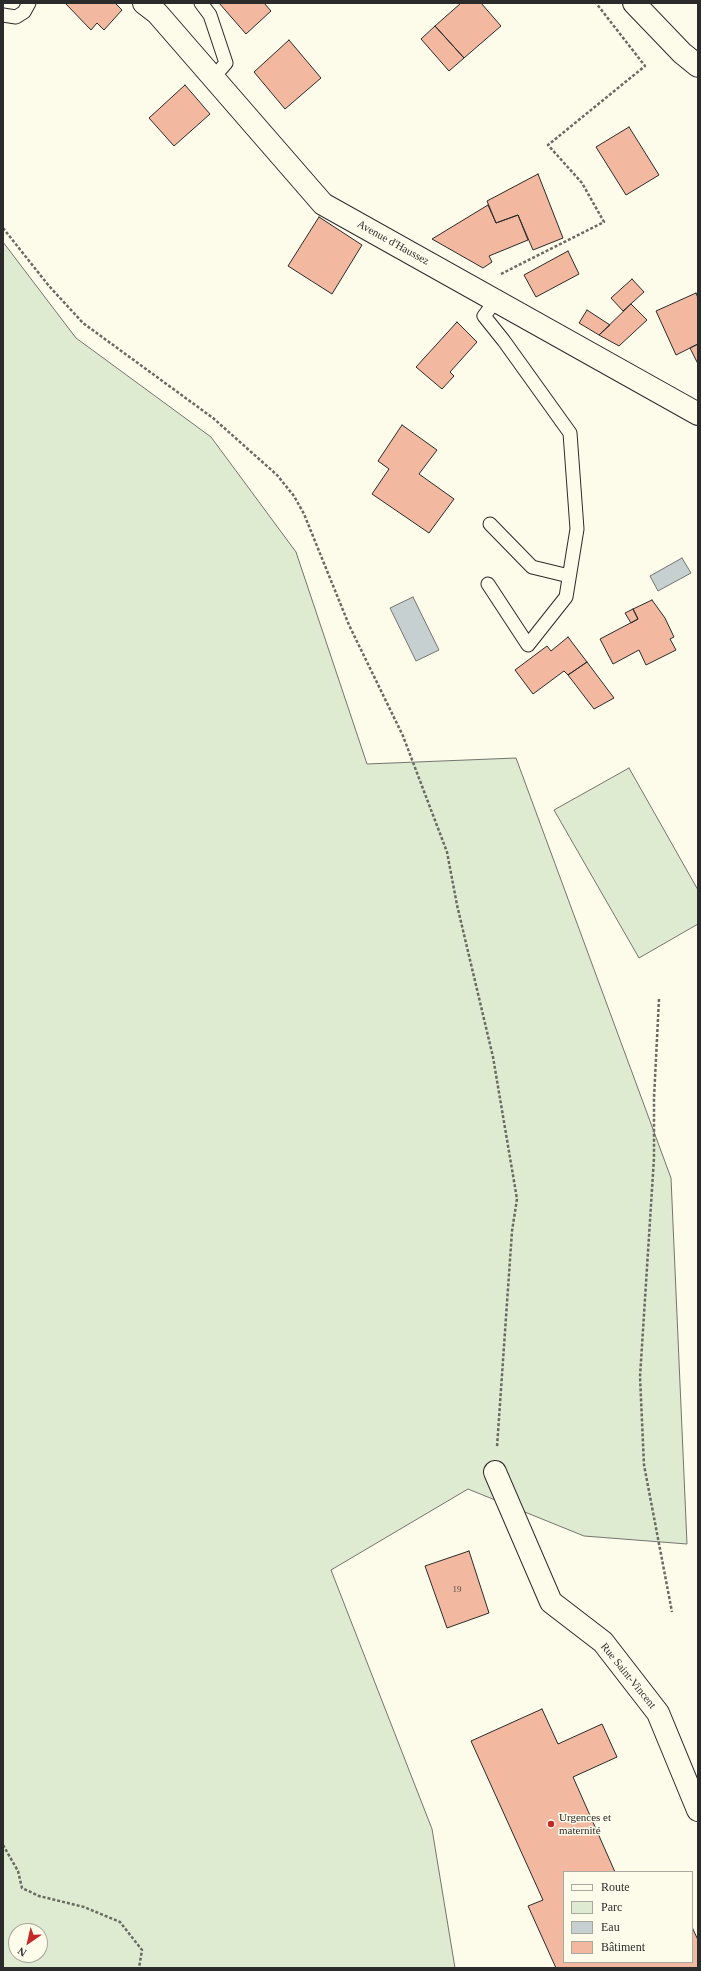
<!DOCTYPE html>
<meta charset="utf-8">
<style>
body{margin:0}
#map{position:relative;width:701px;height:1971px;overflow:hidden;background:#fdfbea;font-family:"Times New Roman",serif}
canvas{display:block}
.frame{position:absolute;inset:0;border:4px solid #2b2b2b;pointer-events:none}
.legend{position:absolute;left:563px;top:1871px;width:130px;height:92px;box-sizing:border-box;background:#fdfbea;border:1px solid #a9a89e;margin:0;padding:5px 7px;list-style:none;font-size:12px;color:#2b2b2b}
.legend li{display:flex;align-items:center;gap:8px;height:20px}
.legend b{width:20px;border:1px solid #a9a89e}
.north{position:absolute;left:8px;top:1923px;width:40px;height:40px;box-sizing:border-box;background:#fdfbea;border:1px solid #a9a89e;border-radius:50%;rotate:214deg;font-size:11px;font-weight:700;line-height:16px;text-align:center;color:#2b2b2b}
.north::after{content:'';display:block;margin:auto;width:14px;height:18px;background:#c62828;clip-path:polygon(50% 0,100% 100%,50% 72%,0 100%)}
</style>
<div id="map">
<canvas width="701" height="1971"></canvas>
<div class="frame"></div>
<ul class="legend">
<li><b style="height:5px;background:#fdfbea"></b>Route</li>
<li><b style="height:11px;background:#deebd1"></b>Parc</li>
<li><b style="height:11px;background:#c7d0d0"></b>Eau</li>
<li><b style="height:11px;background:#f2b8a0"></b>Bâtiment</li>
</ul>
<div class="north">N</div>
</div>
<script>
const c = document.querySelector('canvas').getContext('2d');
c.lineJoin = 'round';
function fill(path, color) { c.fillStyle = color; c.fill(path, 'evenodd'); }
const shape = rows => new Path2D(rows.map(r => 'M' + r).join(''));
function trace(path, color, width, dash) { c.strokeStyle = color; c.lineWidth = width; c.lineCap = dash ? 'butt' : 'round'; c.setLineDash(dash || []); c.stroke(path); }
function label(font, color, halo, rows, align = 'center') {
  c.font = font + ' "Times New Roman",serif'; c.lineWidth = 3; c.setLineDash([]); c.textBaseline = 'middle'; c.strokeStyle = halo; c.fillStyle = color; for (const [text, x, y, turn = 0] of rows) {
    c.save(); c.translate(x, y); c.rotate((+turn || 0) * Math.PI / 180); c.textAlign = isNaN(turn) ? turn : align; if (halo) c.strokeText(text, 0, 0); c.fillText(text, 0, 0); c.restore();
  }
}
const green = shape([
 [3,242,76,338,211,437,296,552,367,764,516,758,671,1178,687,1544,584,1536,468,1489,331,1570,432,1829,455,1968,3,1968,3,242],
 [16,1931,40,1931,40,1955,16,1955,16,1931],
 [629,768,698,890,698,924,639,958,554,810,629,768]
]);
const water = shape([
 [682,558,691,573,658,591,650,576,682,558],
 [413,597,439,650,416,661,390,608,413,597]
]);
const building = shape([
 [65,3,115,3,122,10,104,30,97,23,91,30,65,3],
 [219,3,264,3,271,11,246,34,219,3],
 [461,3,481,3,501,26,464,58,435,26,461,3],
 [435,26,464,58,449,71,421,39,435,26],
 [289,40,321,78,285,109,254,72,289,40],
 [185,85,210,114,174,146,149,118,185,85],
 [629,127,659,175,626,195,596,147,629,127],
 [538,174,563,238,533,250,518,215,496,223,487,201,538,174],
 [488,205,496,223,518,215,528,240,489,256,492,262,483,268,432,239,488,205],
 [319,217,362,245,332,294,288,266,319,217],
 [568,251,579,274,536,297,524,275,568,251],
 [632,279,644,292,623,311,611,298,632,279],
 [696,293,698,298,698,344,676,355,656,311,696,293],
 [631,304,647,320,619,346,599,335,631,304],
 [587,310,610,325,599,335,579,323,587,310],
 [457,322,477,342,450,372,454,376,442,389,416,367,457,322],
 [698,344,698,364,690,348,698,344],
 [402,425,437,450,419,474,454,499,429,533,372,494,389,469,378,461,402,425],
 [652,600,665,618,674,637,670,639,676,650,646,665,639,650,613,664,600,639,638,619,633,609,652,600],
 [633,609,638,619,631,623,625,613,633,609],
 [568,637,587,662,568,675,564,671,533,694,515,670,547,646,551,651,568,637],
 [587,662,614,698,594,709,568,675,587,662],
 [469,1551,489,1613,447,1628,425,1566,469,1551],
 [542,1709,558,1744,602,1724,617,1757,573,1777,615,1872,564,1872,564,1962,692,1962,692,1927,698,1940,698,1968,556,1968,528,1906,543,1900,471,1741,542,1709]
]);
const path = shape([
 [3,228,49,286,83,323,213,418,277,475,294,496,304,514,349,625,403,736,447,852,457,905,493,1057,517,1199,512,1231,497,1447],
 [501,274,604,222,582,183,548,145,645,66,596,3],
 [659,999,654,1098,654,1158,640,1377,644,1465,672,1612],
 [3,1845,18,1871,22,1888,39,1896,84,1907,120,1922,142,1950,139,1968]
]);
const service = shape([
 [201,3,210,15,226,63,213,78],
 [3,15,16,17,24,12,29,3],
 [490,524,532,567,569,576],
 [488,584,528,645,566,597,577,529,570,433,504,341,484,316,496,300]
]);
const minor = shape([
 [144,3,157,13,323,204,698,414],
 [495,1472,551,1602,603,1642,658,1713,698,1810]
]);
const primary = shape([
 [634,3,682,53,698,66]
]);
const markers = [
 [551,1824,4,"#c62828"]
];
const numberNames = [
 ["19",457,1590]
];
const streetNames = [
 ["Avenue d'Haussez",393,243,29],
 ["Rue Saint-Vincent",628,1676,51]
];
const poiNames = [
 ["Urgences et",559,1818],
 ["maternité",559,1831]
];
fill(green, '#deebd1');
trace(green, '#74746e', 1);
fill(water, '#c7d0d0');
trace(water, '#74746e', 1);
fill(building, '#f2b8a0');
trace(building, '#2b2b2b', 1);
trace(service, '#2b2b2b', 15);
trace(minor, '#2b2b2b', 24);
trace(primary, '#2b2b2b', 24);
trace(path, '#6a6964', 2.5, [3, 2]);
trace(service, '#fdfbea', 13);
trace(minor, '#fdfbea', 22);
trace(primary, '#fdfbea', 22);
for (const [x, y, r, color] of markers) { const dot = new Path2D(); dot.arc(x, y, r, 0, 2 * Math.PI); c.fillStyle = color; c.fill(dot); trace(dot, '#fdfbea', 1.5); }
label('9px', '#5d4e48', null, numberNames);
label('11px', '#2b2b2b', '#fdfbea', streetNames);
label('11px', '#2b2b2b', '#fdfbea', poiNames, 'left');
</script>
